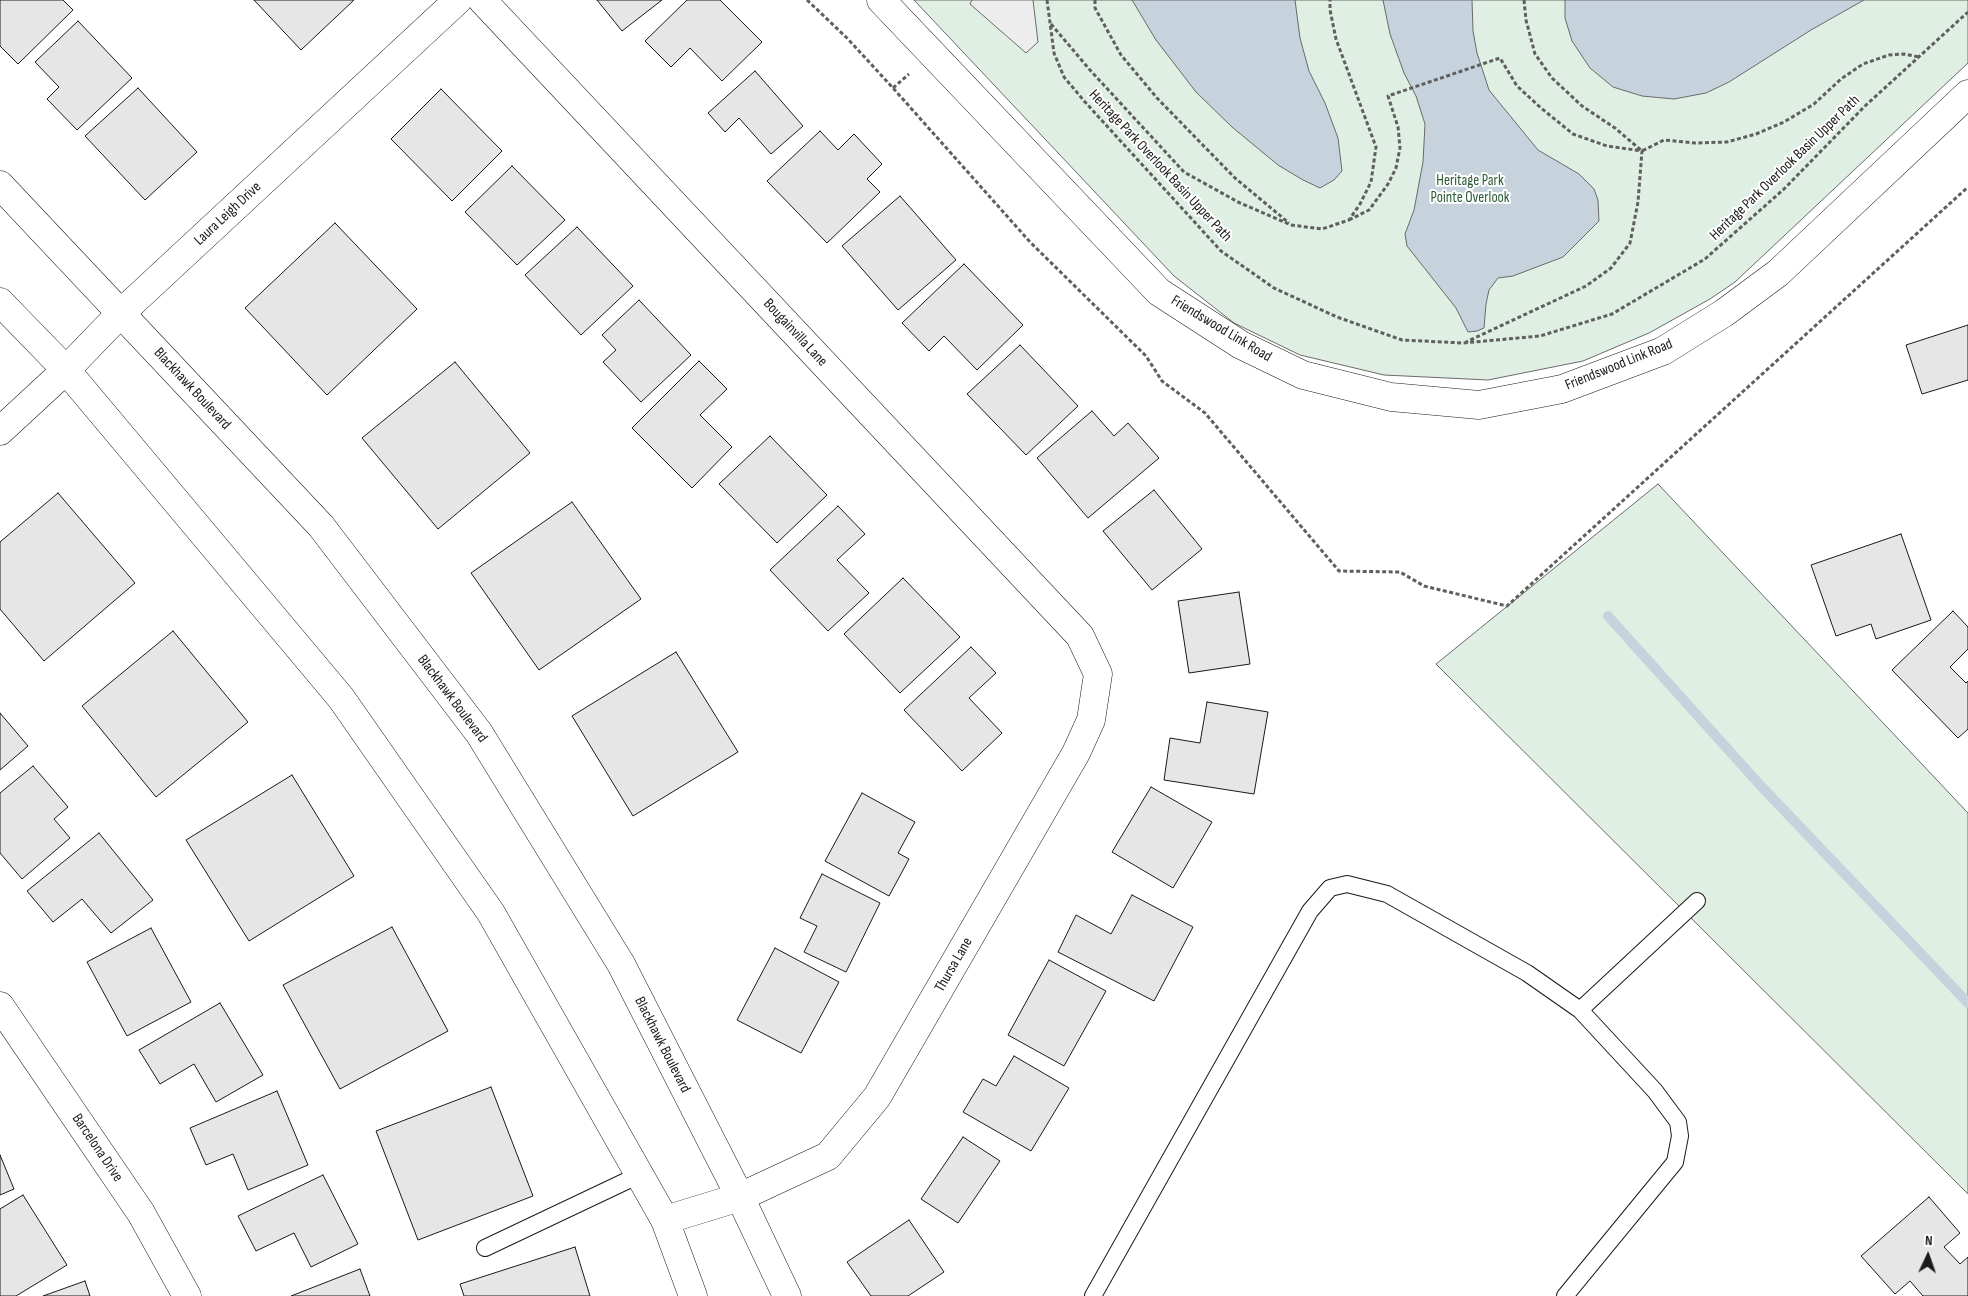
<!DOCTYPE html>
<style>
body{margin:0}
#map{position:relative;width:1968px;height:1296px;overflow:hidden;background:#fff;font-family:"Sofia Sans Condensed",sans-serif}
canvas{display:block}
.north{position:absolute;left:1903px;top:1231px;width:50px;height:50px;-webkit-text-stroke:4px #fff;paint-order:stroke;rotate:3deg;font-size:14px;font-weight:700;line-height:20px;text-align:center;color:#1a1a1a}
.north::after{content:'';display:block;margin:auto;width:18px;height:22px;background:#1a1a1a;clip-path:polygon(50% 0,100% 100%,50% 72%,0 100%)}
</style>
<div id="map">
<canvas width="1968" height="1296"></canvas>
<div class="north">N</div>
</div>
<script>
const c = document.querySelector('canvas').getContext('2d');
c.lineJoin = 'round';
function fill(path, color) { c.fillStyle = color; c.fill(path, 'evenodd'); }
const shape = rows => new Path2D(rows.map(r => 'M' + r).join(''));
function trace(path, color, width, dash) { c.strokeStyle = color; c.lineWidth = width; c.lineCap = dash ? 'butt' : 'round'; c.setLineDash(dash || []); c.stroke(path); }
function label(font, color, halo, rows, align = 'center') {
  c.font = font + ' "Sofia Sans Condensed",sans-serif'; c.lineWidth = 4; c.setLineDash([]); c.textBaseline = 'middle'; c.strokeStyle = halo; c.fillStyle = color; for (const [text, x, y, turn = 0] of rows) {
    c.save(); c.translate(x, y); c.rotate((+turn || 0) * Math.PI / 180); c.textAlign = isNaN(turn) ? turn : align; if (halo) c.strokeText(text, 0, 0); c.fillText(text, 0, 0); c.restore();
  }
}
const green = shape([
 [914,0,1968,0,1968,63,1735,282,1710,299,1649,333,1583,361,1488,380,1384,375,1300,355,1234,323,1174,276,914,0],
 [1658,484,1968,813,1968,1194,1436,664,1658,484]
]);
const parking = shape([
 [972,0,1033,0,1038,42,1026,53,970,4,972,0]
]);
const water = shape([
 [1132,0,1295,0,1300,38,1309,71,1325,103,1338,138,1342,171,1334,180,1320,188,1303,180,1278,165,1232,127,1196,92,1156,40,1132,0],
 [1383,0,1472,0,1473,31,1477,53,1489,90,1538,150,1579,174,1594,189,1598,200,1599,221,1563,257,1513,276,1498,278,1489,290,1486,304,1484,328,1477,331,1468,332,1456,308,1407,246,1405,234,1414,210,1423,162,1425,124,1416,96,1404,73,1390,34,1383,0],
 [1565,0,1864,0,1811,30,1729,82,1706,93,1674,99,1642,96,1613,87,1590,68,1572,41,1565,18,1565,0]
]);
const stream = shape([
 [1608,616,1760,785,1968,1003]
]);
const building = shape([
 [0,0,63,0,73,10,18,64,0,46,0,0],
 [254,0,354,0,301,50,254,0],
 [597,0,662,0,622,31,597,0],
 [687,0,720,0,762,42,722,81,690,48,671,67,645,41,687,0],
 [78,21,132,78,77,130,47,99,59,87,35,62,78,21],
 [755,71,803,126,771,154,739,118,725,132,708,113,755,71],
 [138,88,197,152,145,200,85,136,138,88],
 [441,89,502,151,452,201,391,139,441,89],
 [820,131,838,150,854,134,882,164,867,179,880,192,827,243,767,181,820,131],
 [512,166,565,220,517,265,465,212,512,166],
 [900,196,956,260,898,310,842,246,900,196],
 [335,223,417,309,327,395,245,308,335,223],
 [577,227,633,286,581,335,525,275,577,227],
 [964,264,1023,325,977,370,944,336,929,351,902,323,964,264],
 [639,300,691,355,641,402,603,362,616,350,602,335,639,300],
 [1968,325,1968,380,1922,394,1906,345,1968,325],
 [1020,345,1078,406,1026,455,967,394,1020,345],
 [699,361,727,389,700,415,732,447,692,488,632,428,699,361],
 [455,362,530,453,438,529,362,438,455,362],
 [1092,411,1114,436,1128,423,1159,458,1088,518,1037,458,1092,411],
 [770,436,827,495,777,543,719,484,770,436],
 [1154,490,1202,549,1152,590,1103,531,1154,490],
 [58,493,135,583,44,661,0,609,0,542,58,493],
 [572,502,641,599,539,670,471,573,572,502],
 [838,506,865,534,837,560,869,593,828,631,770,570,838,506],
 [1901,534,1931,620,1876,639,1871,624,1836,636,1811,565,1901,534],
 [903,578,960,637,900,693,844,634,903,578],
 [1239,592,1250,664,1189,673,1178,601,1239,592],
 [1953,611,1968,627,1968,649,1950,667,1966,683,1968,681,1968,729,1958,738,1892,670,1953,611],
 [173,631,248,722,156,797,82,706,173,631],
 [971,647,996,673,969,698,1002,733,962,771,904,710,971,647],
 [676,652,738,752,633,816,572,716,676,652],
 [1207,702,1268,712,1254,794,1164,780,1170,738,1200,743,1207,702],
 [0,713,28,746,0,770,0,713],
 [33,766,68,807,54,819,70,838,22,879,0,853,0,793,33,766],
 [292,775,354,876,249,941,186,840,292,775],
 [1151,787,1212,822,1173,888,1112,852,1151,787],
 [862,793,915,822,898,853,909,859,889,896,825,861,862,793],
 [99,833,153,900,111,933,82,899,53,922,27,891,99,833],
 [822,874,880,903,846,972,804,952,817,926,800,918,822,874],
 [1132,895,1193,927,1154,1001,1058,952,1076,915,1111,934,1132,895],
 [392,927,448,1031,340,1089,283,985,392,927],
 [151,928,191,1002,127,1036,87,962,151,928],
 [775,948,839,982,801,1053,737,1020,775,948],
 [1049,960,1106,991,1064,1066,1008,1035,1049,960],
 [220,1003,263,1075,216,1102,194,1064,160,1084,139,1050,220,1003],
 [1014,1056,1069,1088,1031,1151,963,1112,983,1079,996,1086,1014,1056],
 [491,1087,533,1196,418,1240,376,1131,491,1087],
 [277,1091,308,1165,248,1190,233,1154,206,1165,190,1128,277,1091],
 [963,1137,1000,1161,958,1223,921,1199,963,1137],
 [0,1155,14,1189,0,1195,0,1155],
 [323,1175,358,1244,311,1267,294,1233,256,1251,238,1216,323,1175],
 [23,1195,67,1265,16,1296,0,1296,0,1209,23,1195],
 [1929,1197,1960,1233,1944,1247,1960,1264,1968,1257,1968,1296,1923,1296,1910,1281,1895,1294,1861,1256,1929,1197],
 [909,1220,944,1272,908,1296,871,1296,847,1262,909,1220],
 [575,1247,590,1296,464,1296,460,1284,575,1247],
 [360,1269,370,1296,291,1296,360,1269],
 [85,1281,90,1296,43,1296,85,1281]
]);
const path = shape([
 [807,0,847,38,893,88,1030,242,1146,356,1162,381,1205,413,1339,571,1400,572,1424,586,1507,606,1968,187],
 [1047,0,1054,53,1064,77,1085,102,1221,251,1274,288,1337,317,1402,340,1463,343,1540,336,1612,314,1705,259,1784,189,1865,106,1968,12],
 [1095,0,1095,8,1121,55,1157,98,1235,178,1289,223],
 [1524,0,1526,20,1535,54,1552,78,1582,106,1615,128,1642,151,1664,140,1695,143,1727,142,1756,134,1784,122,1814,104,1841,79,1863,64,1889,55,1904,54,1919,57],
 [1051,24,1090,70,1184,172,1238,202,1291,225,1322,229,1349,220,1360,204,1371,182,1376,147,1336,39,1330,10,1330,0],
 [893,88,909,74],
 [1349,220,1369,210,1388,184,1396,168,1400,148,1398,127,1388,96,1500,58,1517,86,1541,108,1573,134,1607,146,1642,151,1638,202,1630,243,1611,268,1586,286,1466,342]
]);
const lane = shape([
 [1580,1010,1697,901],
 [485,1248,639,1175],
 [1093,1296,1310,911,1330,888,1347,884,1387,894,1527,973,1580,1010,1655,1091,1678,1122,1680,1136,1675,1162,1565,1296]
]);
const street = shape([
 [482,0,1080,636,1098,674,1091,720,1076,753,877,1097,828,1156,740,1197,665,1220],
 [0,431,66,370,121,313,458,0],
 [0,1006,141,1213,187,1296]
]);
const secondary = shape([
 [881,0,1159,292,1241,345,1303,375,1391,397,1479,405,1562,389,1663,351,1724,313,1778,273,1968,94],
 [0,185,321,526,479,733,621,964,740,1197,787,1296],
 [0,302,66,370,341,698,491,913,665,1220,693,1296]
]);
const streetNames = [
 ["Heritage Park Overlook Basin Upper Path",1160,166,47],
 ["Heritage Park Overlook Basin Upper Path",1785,168,-44],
 ["Laura Leigh Drive",228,214,-43],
 ["Friendswood Link Road",1221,329,31],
 ["Bougainvilla Lane",795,333,47],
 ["Friendswood Link Road",1619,365,-22],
 ["Blackhawk Boulevard",192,389,47],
 ["Blackhawk Boulevard",452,699,53],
 ["Thursa Lane",954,965,-60],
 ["Blackhawk Boulevard",662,1045,63],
 ["Barcelona Drive",97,1148,56]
];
const parkNames = [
 ["Heritage Park",1470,181],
 ["Pointe Overlook",1470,198]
];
fill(green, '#e0efe3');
trace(green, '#6a6a6a', 1);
fill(parking, '#ededed');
trace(parking, '#6a6a6a', 1);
fill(water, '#c6d2dc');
trace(water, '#6a6a6a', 1);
trace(stream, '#c6d2dc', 10);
fill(building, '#e6e6e6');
trace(building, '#1a1a1a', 1);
trace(lane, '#1a1a1a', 18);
trace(street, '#1a1a1a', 29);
trace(secondary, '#1a1a1a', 29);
trace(path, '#5f5f5f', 3, [4, 2.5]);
trace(lane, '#fff', 16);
trace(street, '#fff', 28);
trace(secondary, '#fff', 28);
label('15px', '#1a1a1a', '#fff', streetNames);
label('15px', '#2b5a34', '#fff', parkNames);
</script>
